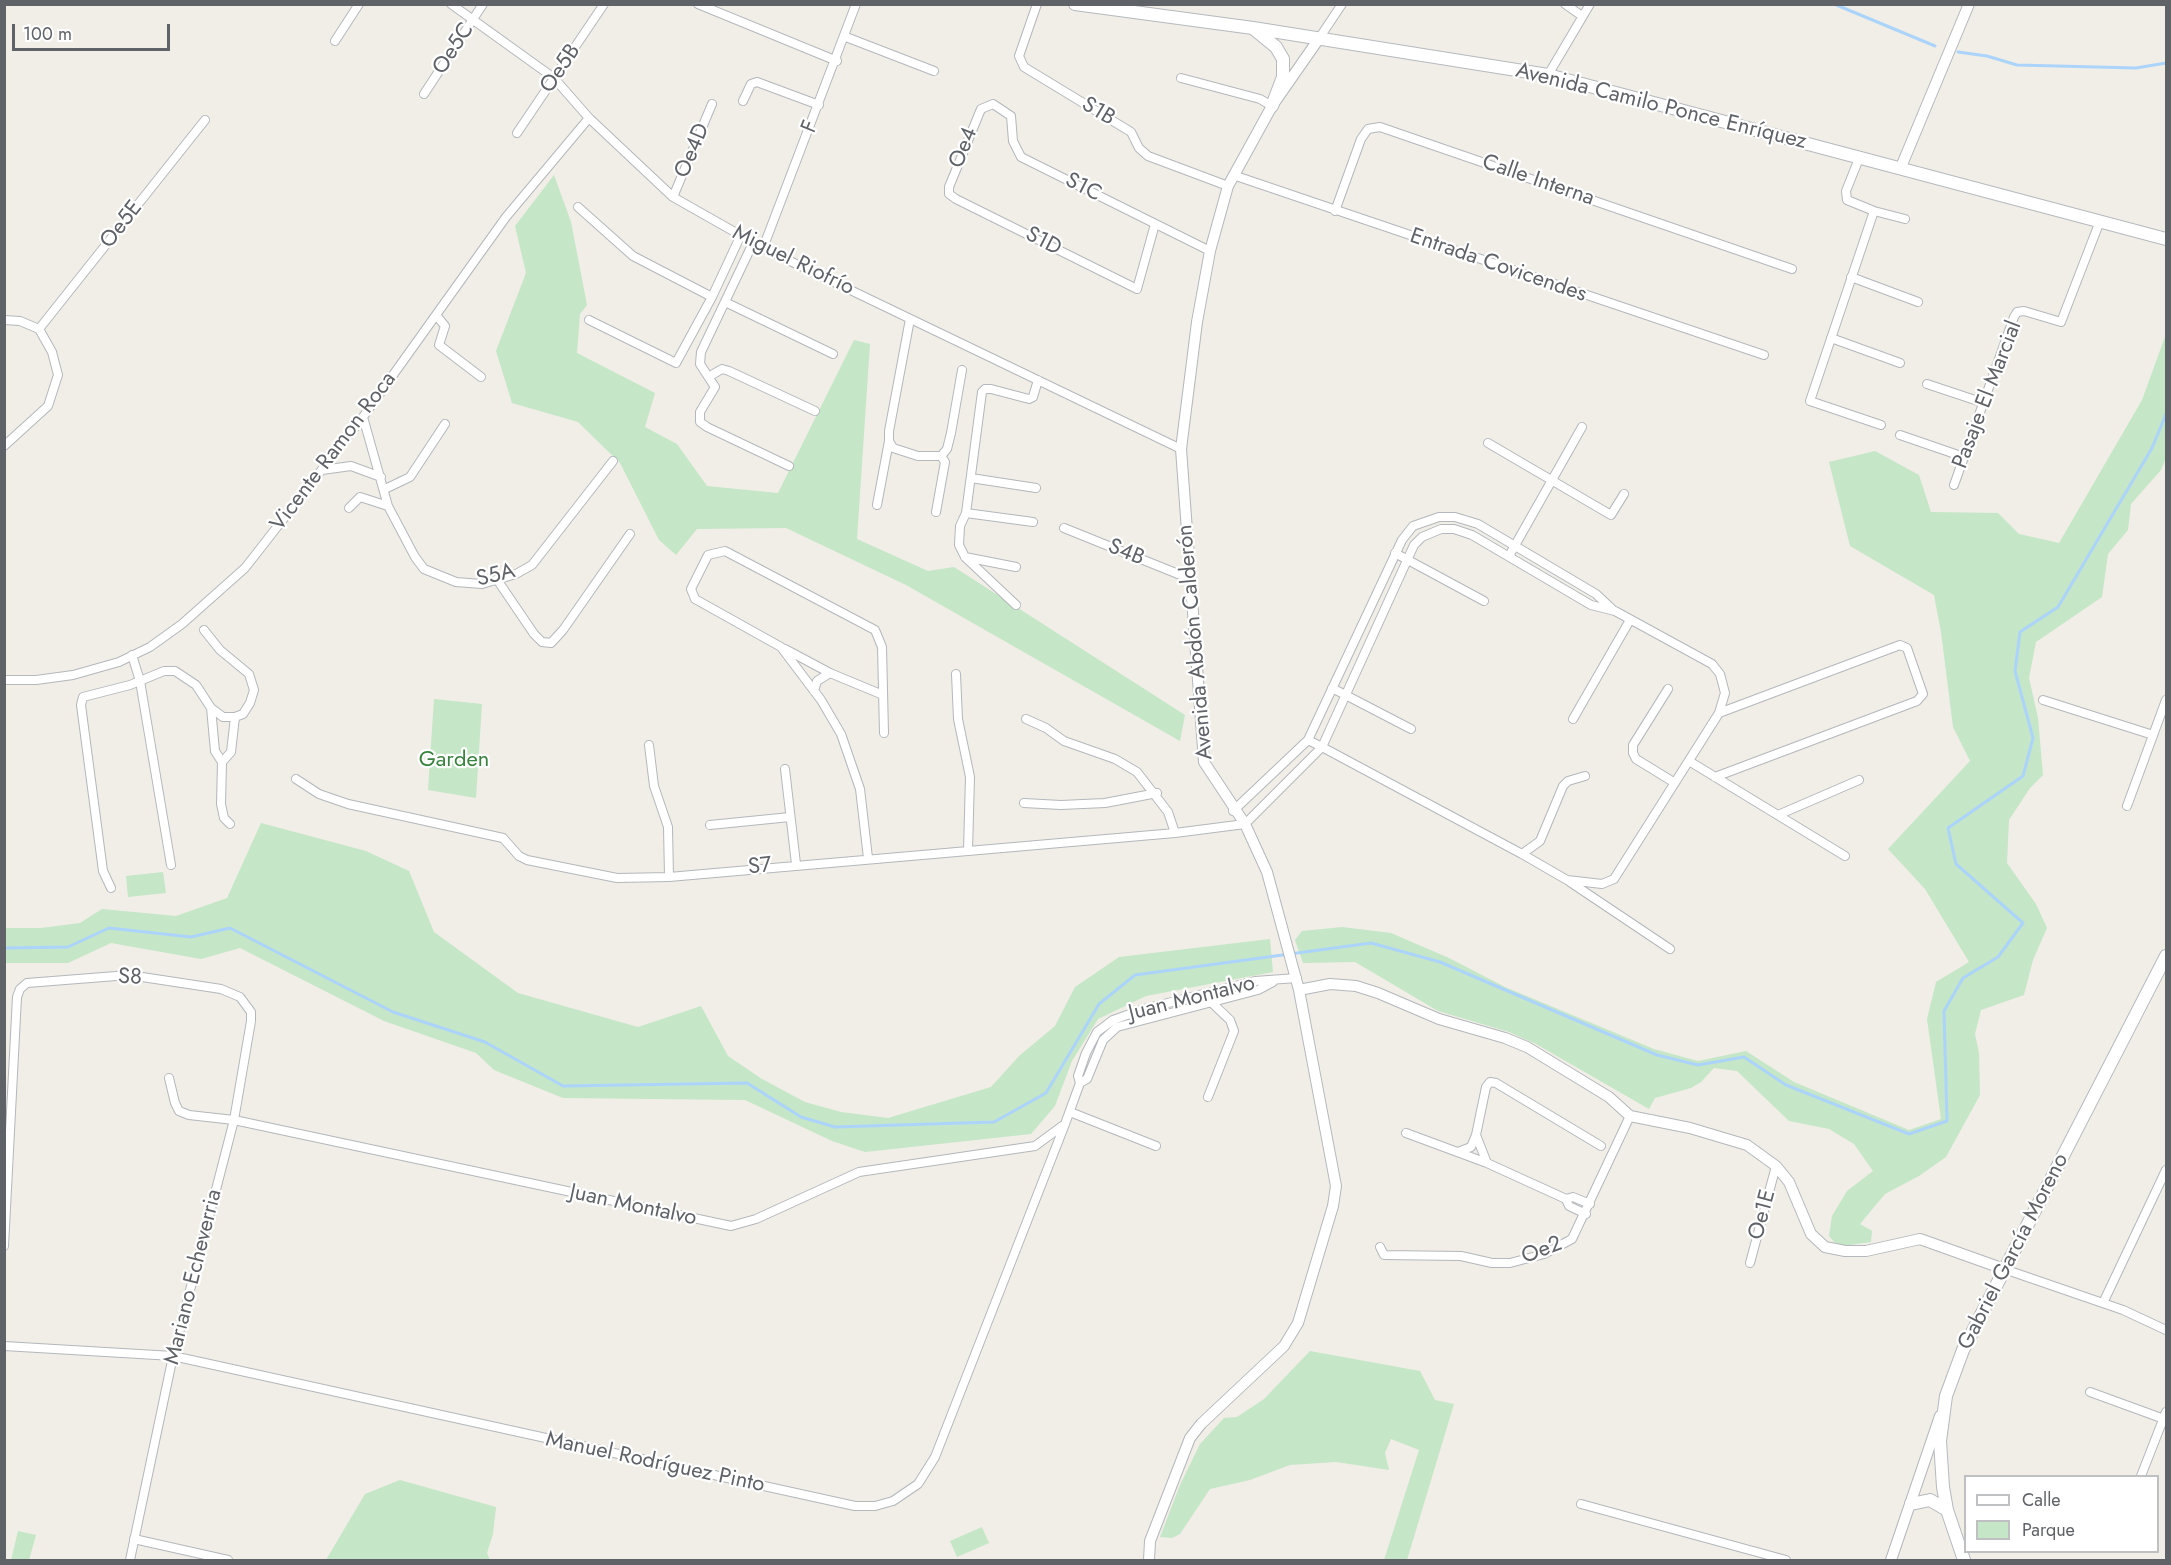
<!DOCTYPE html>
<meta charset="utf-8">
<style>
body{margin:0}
#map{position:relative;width:2171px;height:1565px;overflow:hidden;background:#f0eee7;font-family:Jost,sans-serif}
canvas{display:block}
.frame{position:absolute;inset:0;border:6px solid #5f6267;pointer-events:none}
.legend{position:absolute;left:1964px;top:1475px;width:195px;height:78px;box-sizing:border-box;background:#fff;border:2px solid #bfc0c2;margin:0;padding:8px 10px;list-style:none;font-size:18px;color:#5f6267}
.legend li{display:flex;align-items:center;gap:12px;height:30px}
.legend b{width:30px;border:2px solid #bfc0c2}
.scale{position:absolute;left:12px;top:24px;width:158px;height:27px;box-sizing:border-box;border:3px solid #5f6267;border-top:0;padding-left:8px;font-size:18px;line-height:21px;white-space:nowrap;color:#5f6267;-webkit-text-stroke:4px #fff;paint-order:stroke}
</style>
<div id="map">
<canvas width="2171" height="1565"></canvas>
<div class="frame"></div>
<ul class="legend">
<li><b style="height:8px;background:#fff"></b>Calle</li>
<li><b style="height:16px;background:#c5e6c7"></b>Parque</li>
</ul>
<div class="scale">100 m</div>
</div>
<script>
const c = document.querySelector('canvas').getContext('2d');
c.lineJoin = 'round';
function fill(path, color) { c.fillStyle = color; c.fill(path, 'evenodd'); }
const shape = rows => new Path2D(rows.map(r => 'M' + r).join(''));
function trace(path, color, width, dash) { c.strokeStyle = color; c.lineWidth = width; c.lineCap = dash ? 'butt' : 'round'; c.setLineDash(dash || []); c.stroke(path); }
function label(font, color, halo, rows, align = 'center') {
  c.font = font + ' Jost,sans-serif'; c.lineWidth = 4.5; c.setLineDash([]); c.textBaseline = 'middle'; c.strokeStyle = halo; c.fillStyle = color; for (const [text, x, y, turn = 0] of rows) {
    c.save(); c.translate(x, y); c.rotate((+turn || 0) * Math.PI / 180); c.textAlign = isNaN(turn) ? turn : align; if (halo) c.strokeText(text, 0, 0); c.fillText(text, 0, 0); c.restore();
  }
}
const green = shape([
 [554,175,571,222,587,305,580,314,577,353,655,393,645,427,677,444,707,486,778,493,854,340,870,344,857,539,928,571,954,567,1185,715,1180,741,906,585,786,528,697,529,676,555,659,540,620,463,578,422,512,403,496,351,526,273,515,226],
 [2166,334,2166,458,2161,470,2131,504,2128,530,2108,554,2102,597,2036,642,2029,678,2038,718,2043,775,2030,788,2009,820,2007,863,2036,904,2047,928,2033,960,2024,995,1981,1010,1975,1034,1979,1053,1980,1095,1946,1157,1919,1176,1885,1194,1860,1224,1872,1231,1871,1242,1843,1246,1834,1242,1829,1236,1832,1216,1847,1191,1873,1171,1854,1144,1829,1129,1789,1121,1737,1071,1714,1068,1701,1082,1691,1088,1655,1098,1649,1109,1536,1044,1509,1032,1438,1011,1355,962,1303,963,1295,940,1302,931,1342,927,1391,933,1449,958,1505,987,1654,1049,1698,1061,1746,1051,1794,1082,1909,1130,1941,1119,1927,1019,1936,982,1969,962,1925,889,1888,849,1970,761,1953,727,1941,632,1934,595,1850,546,1829,462,1875,451,1919,475,1931,512,1998,513,2019,534,2059,543,2142,400],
 [434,699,482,704,476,798,428,790],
 [261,823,366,851,409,871,434,932,518,993,638,1027,701,1006,728,1056,762,1079,805,1102,841,1112,888,1118,991,1087,1019,1056,1055,1026,1075,987,1119,957,1270,939,1273,972,1146,996,1098,1019,1072,1061,1055,1106,1031,1134,865,1152,832,1141,745,1100,563,1098,494,1070,476,1053,384,1021,240,948,201,959,111,943,68,963,5,963,5,928,41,928,80,923,102,909,176,916,227,898],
 [163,872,166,893,128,897,126,876],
 [1310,1351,1420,1371,1435,1400,1454,1404,1407,1560,1384,1560,1419,1450,1391,1439,1385,1453,1389,1470,1336,1462,1290,1465,1250,1480,1210,1489,1180,1534,1172,1538,1160,1537,1180,1485,1200,1444,1224,1418,1237,1417,1264,1399],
 [400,1480,496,1507,493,1534,487,1553,490,1560,326,1560,365,1494],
 [982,1527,989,1543,957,1557,950,1541],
 [18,1531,36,1535,29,1560,11,1560]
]);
const stream = shape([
 [1834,4,1935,46],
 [1958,52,1987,56,2017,65,2136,68,2166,63],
 [4,948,68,947,109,928,191,937,230,928,393,1012,485,1042,563,1086,747,1083,801,1117,835,1127,994,1122,1046,1093,1099,1004,1135,975,1371,943,1440,962,1657,1055,1698,1065,1744,1057,1786,1085,1909,1134,1947,1121,1944,1011,1963,978,1998,957,2023,923,1956,864,1948,828,2023,776,2033,738,2015,671,2020,632,2058,607,2152,448,2166,414]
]);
const minor = shape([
 [451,4,554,78,589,118,673,197,763,248,1181,449],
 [698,4,837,61],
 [1037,4,1019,56,1024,67,1131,132,1139,148,1148,156,1228,186],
 [1565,4,1582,16],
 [846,37,934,71],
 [1318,40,1342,4],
 [335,41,359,4],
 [1548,75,1590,4],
 [1181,78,1260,99,1272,106],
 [424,94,483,4],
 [743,101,751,84,757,82,819,105],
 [517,133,604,4],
 [1860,156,1846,191,1847,200,1874,211,1905,219],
 [1233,175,1764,355],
 [673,197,712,104],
 [578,207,633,256,712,297],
 [1335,211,1361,139,1368,129,1380,127,1792,269],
 [1874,211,1810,401,1881,425],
 [1155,224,1137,289,956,199,949,194,949,187,981,109,993,104,1011,116,1013,141,1021,157,1210,251],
 [753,243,701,352,700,364,715,387,700,412,700,422,707,427,789,466],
 [763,248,856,4],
 [1851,277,1918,302],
 [725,302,833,354],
 [436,315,445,326,439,345,481,377],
 [910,319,889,431,889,441,893,448,918,456,941,456,947,449,951,433,962,370],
 [4,320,20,321,39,329,52,352,58,375,48,406,4,446],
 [589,320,676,363,712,297,740,237],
 [39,329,205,120],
 [1831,338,1900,363],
 [710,376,722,369,729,371,815,411],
 [1927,384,1984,403],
 [363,417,388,506,415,557,424,569,456,582,482,584,516,574,532,565,613,461],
 [1900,435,1964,457],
 [1488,443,1611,515,1624,494],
 [322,470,351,466,381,477],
 [971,478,1036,488],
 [1954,485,2014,317,2017,312,2024,311,2061,322,2100,221],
 [385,489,410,477,445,424],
 [877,505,889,441],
 [349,508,360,497,388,506],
 [936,512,945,462,941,456],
 [966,513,982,392,985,389,991,389,1029,399,1033,397,1038,380],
 [1064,528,1188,578],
 [1395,553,1484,601],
 [1509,556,1582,427],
 [965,557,1016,567],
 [498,581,534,634,542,642,551,643,563,630,630,534],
 [1016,605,965,557,959,545,960,526,966,513,1033,522],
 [785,649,830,673,883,695],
 [132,655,140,681,171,865],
 [956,674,958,719,970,777,968,850],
 [4,680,36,680,73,675,119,662,150,647,182,624,245,568,363,417,506,217,589,118],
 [1332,688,1411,729],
 [1668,689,1633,745,1633,753,1636,759,1675,783],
 [814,691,817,681,830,673],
 [2043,700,2153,735],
 [211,708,215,751,222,762,221,804,224,818,230,824],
 [1026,719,1046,728,1064,741,1115,759,1137,772,1168,812,1175,833],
 [1573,719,1630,620],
 [649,745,654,786,668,827,669,877],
 [1689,761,1845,856],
 [222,762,231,752,235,717],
 [785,769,796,864],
 [1715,777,1917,701,1923,694,1907,648,1900,645,1719,713],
 [296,779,319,794,348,804,503,838,519,856,527,860,617,878,669,877,1175,833,1245,824,1322,747,1414,545,1422,537,1441,529,1454,529,1472,535,1591,605,1615,611,1712,664,1720,674,1725,693,1719,713,1614,879,1602,884,1567,880,1522,854,1322,747,1308,740],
 [1024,803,1061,805,1105,803,1157,793],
 [2127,806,2166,700],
 [1233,811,1308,740,1402,540,1413,526,1439,517,1455,517,1478,524,1596,594,1612,609],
 [1778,815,1859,780],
 [710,825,790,817],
 [1522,854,1540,841,1563,786,1568,781,1585,776],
 [868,858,860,789,841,734,821,700,781,647,695,599,691,589,708,555,725,551,875,630,882,647,884,733],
 [1570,882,1670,949],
 [111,888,103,871,81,705,83,697,130,685,164,671,175,671,196,685,211,708,223,717,235,717,243,714,250,703,254,690,249,674,220,650,204,630],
 [169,1078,175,1103,179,1111,189,1115,234,1120,731,1226,756,1219,859,1172,1035,1146,1065,1124],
 [1080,1083,1087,1079,1103,1040,1117,1027,1258,990,1273,982],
 [1208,1097,1234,1031,1230,1020,1210,1001],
 [1070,1112,1156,1146],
 [1406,1133,1487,1163],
 [1458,1152,1471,1147,1476,1135],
 [1566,1199,1569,1206,1586,1214],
 [1590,1204,1573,1197,1566,1199,1487,1163,1476,1135,1486,1087,1490,1082,1496,1083,1601,1146],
 [4,1246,17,997,20,989,27,983,129,975,221,989,240,997,251,1012,251,1021,234,1120,173,1356,130,1560],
 [1380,1247,1384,1255,1461,1256,1492,1263,1510,1263,1544,1254,1572,1239,1630,1116],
 [1750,1263,1776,1166],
 [2004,1269,2123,1310,2166,1330],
 [2103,1303,2166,1170],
 [4,1346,173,1356,855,1506,875,1506,893,1501,918,1484,935,1457,1065,1124,1080,1083,1078,1076,1086,1053,1097,1032,1113,1020,1144,1009,1255,981,1297,978],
 [2090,1392,2164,1419],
 [2141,1476,2166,1412],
 [1581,1504,1786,1560],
 [134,1539,228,1560]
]);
const tertiary = shape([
 [1901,167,1969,4],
 [1299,990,1330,984,1356,986,1378,993,1439,1019,1505,1038,1527,1047,1609,1097,1630,1116,1690,1128,1747,1145,1776,1166,1789,1182,1811,1234,1825,1247,1845,1251,1866,1251,1920,1239,2004,1269],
 [1149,1560,1150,1541,1190,1438,1201,1424,1284,1346,1298,1323,1333,1206,1336,1186,1299,990,1267,872,1245,824,1204,762,1181,449,1197,322,1210,251,1228,186,1272,106,1318,40],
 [1891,1560,1940,1416]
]);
const secondary = shape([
 [1075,4,1253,28,1548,75,2166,239],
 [1254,29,1276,47,1283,59,1283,77,1272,106],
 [1911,1504,1930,1500,1947,1510],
 [1964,1560,1947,1510,1943,1487,1940,1441,1946,1396,1963,1350,2166,956]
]);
const streetNames = [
 ["Oe5C",454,49,-57],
 ["Oe5B",561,69,-56],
 ["Avenida Camilo Ponce Enríquez",1661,107,14],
 ["S1B",1098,112,31],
 ["F",811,127,-68],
 ["Oe4",964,148,-68],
 ["Oe4D",693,151,-67],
 ["Calle Interna",1538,181,19],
 ["S1C",1083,188,27],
 ["Oe5E",122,225,-52],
 ["S1D",1043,242,27],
 ["Miguel Riofrío",793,261,26],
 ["Entrada Covicendes",1498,266,19],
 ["Pasaje El Marcial",1988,395,-69],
 ["Vicente Ramon Roca",334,452,-53],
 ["S4B",1126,553,22],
 ["S5A",496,576,-14],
 ["Avenida Abdón Calderón",1196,642,-95],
 ["S7",760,867,-6],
 ["S8",130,978,2],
 ["Juan Montalvo",1192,999,-14],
 ["Juan Montalvo",633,1206,12],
 ["Oe1E",1763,1215,-75],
 ["Oe2",1542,1251,-21],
 ["Gabriel García Moreno",2014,1252,-63],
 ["Mariano Echeverria",194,1277,-76],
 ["Manuel Rodríguez Pinto",655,1463,12]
];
const parkNames = [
 ["Garden",454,761]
];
fill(green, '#c5e6c7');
trace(stream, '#acd4fb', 3);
trace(minor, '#b4b7bb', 10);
trace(tertiary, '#b4b7bb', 12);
trace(secondary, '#b6b9be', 14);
trace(minor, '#fff', 8);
trace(tertiary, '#fff', 10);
trace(secondary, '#fff', 12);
label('22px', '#5f6267', '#fff', streetNames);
label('22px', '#3a8340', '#fff', parkNames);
</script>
